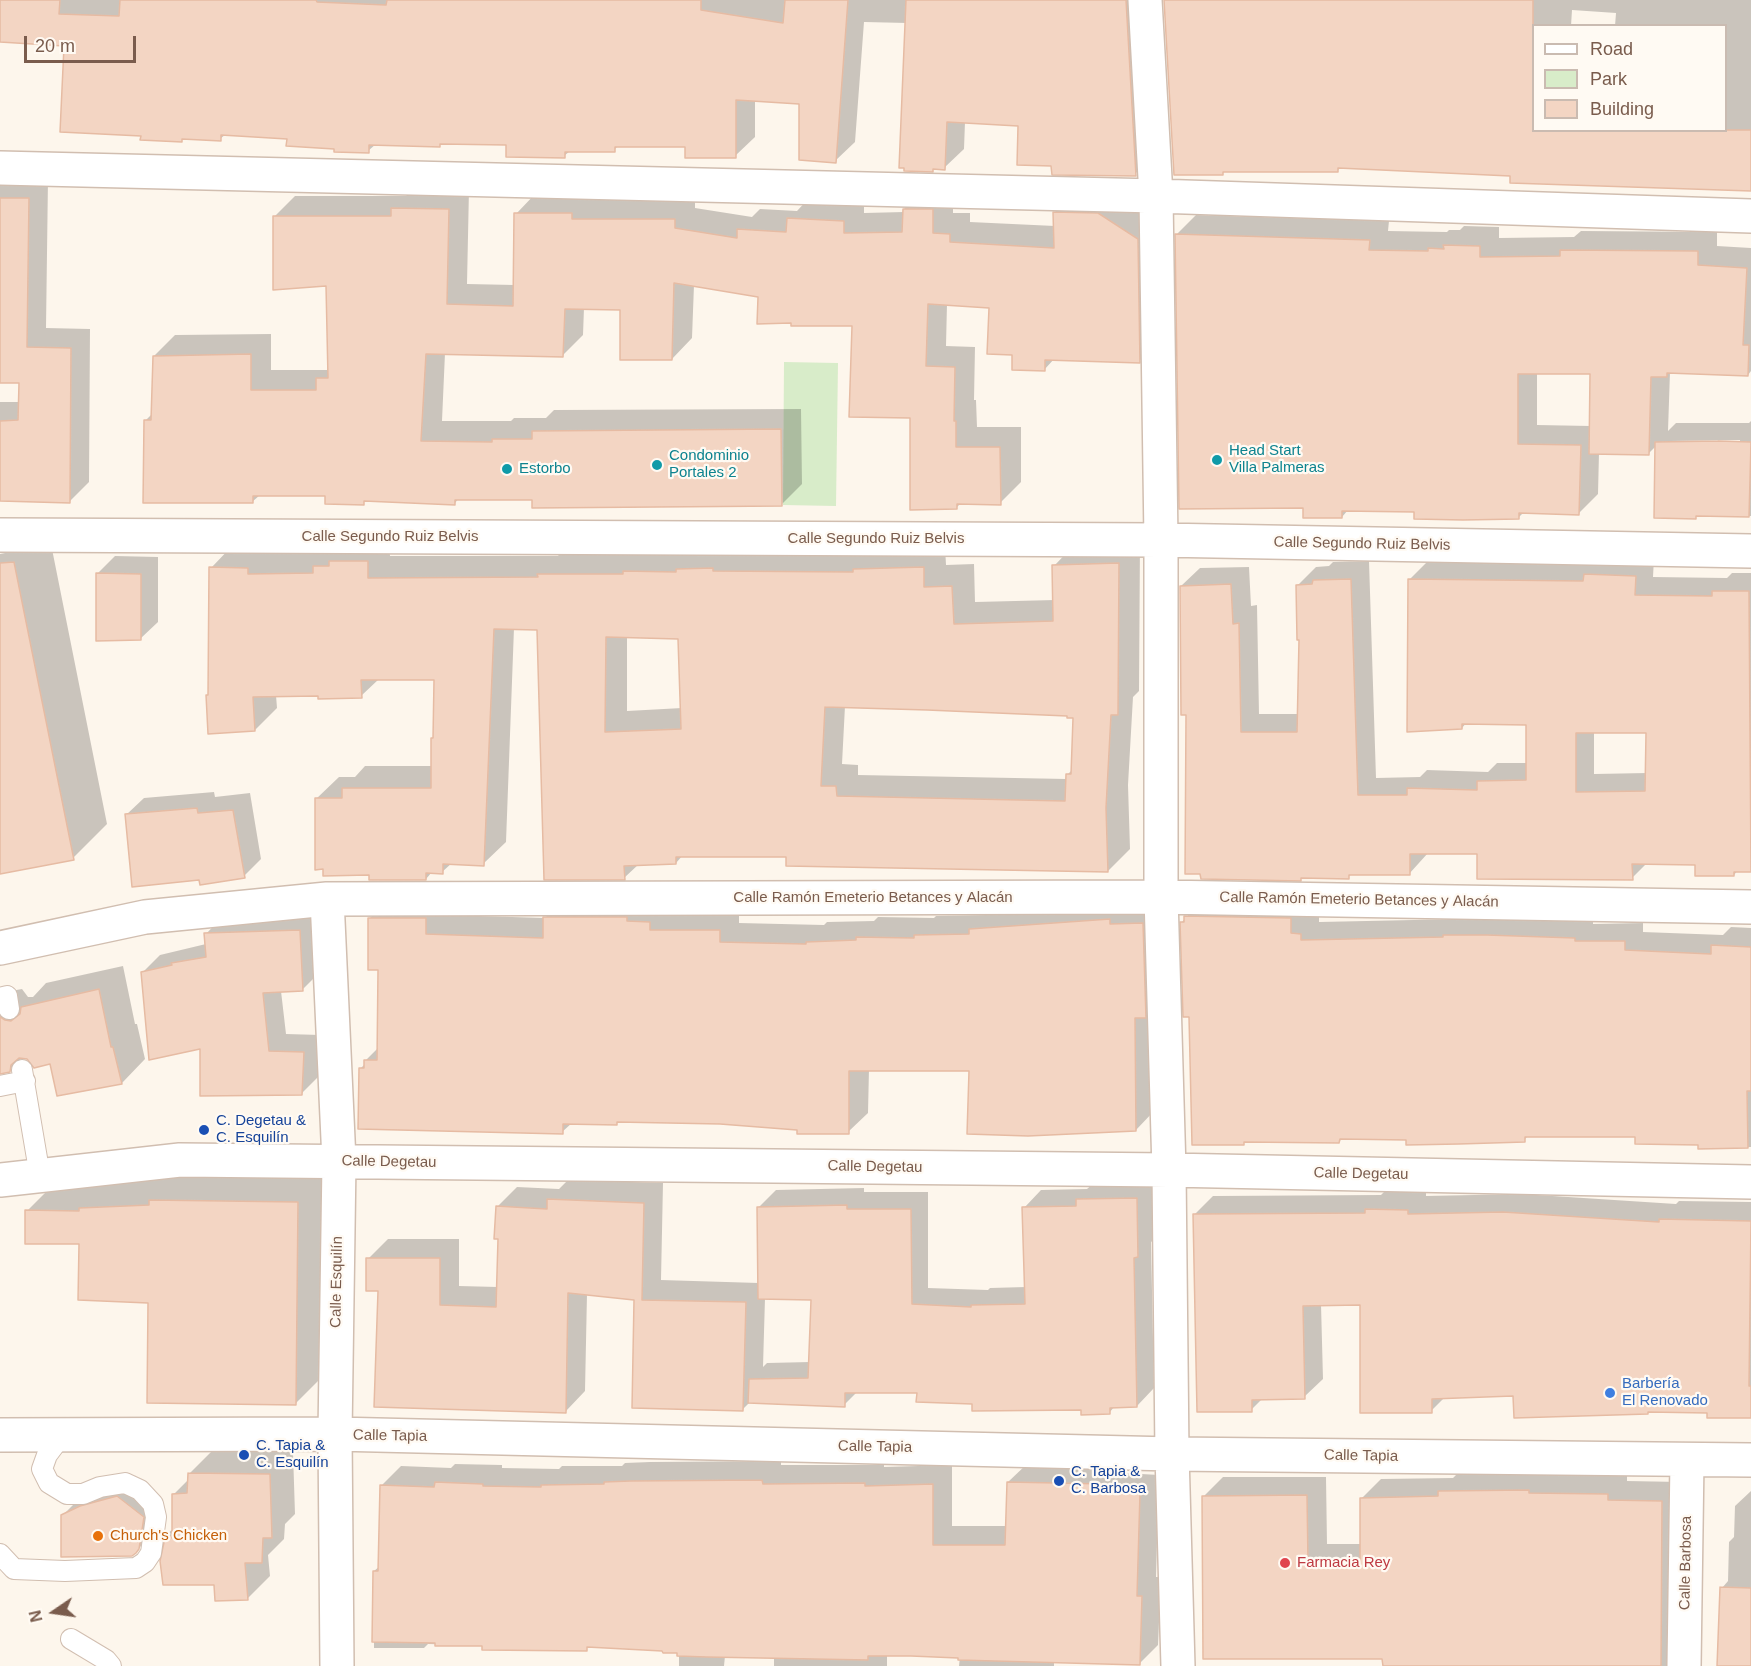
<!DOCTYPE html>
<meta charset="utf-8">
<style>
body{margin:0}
#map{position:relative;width:1751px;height:1666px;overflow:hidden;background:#fdf6ec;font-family:Arial,sans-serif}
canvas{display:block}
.legend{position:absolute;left:1532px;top:24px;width:195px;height:108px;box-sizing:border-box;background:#fffaf3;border:2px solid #cabbb1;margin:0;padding:8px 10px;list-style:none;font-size:18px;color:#7a5c4d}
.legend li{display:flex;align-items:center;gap:12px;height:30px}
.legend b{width:30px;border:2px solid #cabbb1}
.north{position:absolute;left:24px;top:1582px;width:60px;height:60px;-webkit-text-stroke:4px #fffaf3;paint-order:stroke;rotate:257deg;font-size:16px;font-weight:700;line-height:24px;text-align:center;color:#7a5c4d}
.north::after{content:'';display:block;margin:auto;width:21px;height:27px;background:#7a5c4d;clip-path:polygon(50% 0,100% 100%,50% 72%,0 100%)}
.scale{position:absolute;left:24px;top:36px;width:112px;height:27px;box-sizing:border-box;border:3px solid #7a5c4d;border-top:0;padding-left:8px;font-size:18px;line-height:21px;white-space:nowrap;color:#7a5c4d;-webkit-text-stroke:4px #fffaf3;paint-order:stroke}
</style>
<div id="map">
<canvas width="1751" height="1666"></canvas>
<ul class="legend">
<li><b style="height:8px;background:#fff"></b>Road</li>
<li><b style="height:16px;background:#d8ecc9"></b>Park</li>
<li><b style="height:16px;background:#f3d5c3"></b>Building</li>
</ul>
<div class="north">N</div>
<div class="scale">20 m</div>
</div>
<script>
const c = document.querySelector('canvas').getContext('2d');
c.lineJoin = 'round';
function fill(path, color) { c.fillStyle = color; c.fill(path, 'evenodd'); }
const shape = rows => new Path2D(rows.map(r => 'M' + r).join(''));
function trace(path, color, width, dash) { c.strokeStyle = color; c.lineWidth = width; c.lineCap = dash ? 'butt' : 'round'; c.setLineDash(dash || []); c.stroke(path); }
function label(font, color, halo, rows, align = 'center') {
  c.font = font + ' Arial,sans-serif'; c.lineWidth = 4.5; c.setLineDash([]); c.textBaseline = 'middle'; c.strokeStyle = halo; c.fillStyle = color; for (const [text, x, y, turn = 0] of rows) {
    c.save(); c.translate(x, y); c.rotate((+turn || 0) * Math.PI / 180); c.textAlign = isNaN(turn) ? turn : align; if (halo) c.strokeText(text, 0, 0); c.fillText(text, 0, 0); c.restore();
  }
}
const green = shape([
 [784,362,838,363,836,506,783,505]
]);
const shadow = shape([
 [0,0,1146,0,1155,154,1135,174,1053,165,1019,124,965,122,964,149,944,168,935,168,932,170,907,23,864,22,855,142,835,161,801,103,755,100,755,137,735,156,686,145,619,145,614,150,570,151,564,156,508,144,442,143,439,146,376,144,368,151,335,147,288,137,226,134,220,139,184,137,181,140,142,134,65,44,0,41],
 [1165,0,1751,0,1751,189,1512,174,1341,167,1337,171,1226,171,1223,173],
 [1572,10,1616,13,1615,26,1726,26,1726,130,1534,130,1534,26,1571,26],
 [0,176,48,179,46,328,90,329,89,482,69,502,0,501,0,402,20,402,20,353,0,352],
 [414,188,469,189,467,284,515,285,516,214,536,193,695,198,695,208,752,217,760,209,797,211,809,198,864,201,864,213,904,212,904,209,925,188,953,189,953,213,970,213,970,222,1055,226,1054,213,1075,192,1158,218,1160,340,1139,361,1055,358,1044,370,1014,353,991,306,947,304,946,346,975,347,974,400,976,400,977,427,1021,427,1021,482,1000,503,961,503,956,508,911,417,854,325,793,321,760,296,694,285,692,338,672,359,622,309,584,308,583,335,562,356,445,353,442,421,511,421,514,418,546,418,554,410,801,409,802,484,781,505,534,499,459,498,455,503,366,500,363,503,326,495,260,495,252,502,145,421,153,413,154,356,175,335,271,334,271,370,327,370,329,367,327,285,274,217,295,196,406,196],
 [1196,215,1389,221,1388,231,1447,232,1449,230,1460,230,1464,226,1499,227,1499,238,1574,237,1581,231,1717,232,1717,246,1751,248,1751,371,1748,375,1670,372,1668,431,1676,423,1749,423,1751,421,1751,516,1699,514,1696,517,1656,446,1649,453,1599,453,1598,494,1578,514,1524,512,1518,518,1415,511,1348,510,1342,517,1304,506,1177,234],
 [1537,372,1591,372,1591,426,1537,425],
 [1740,440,1740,443,1673,444,1673,441],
 [389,539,390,556,558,556,561,552,945,546,946,565,974,564,975,602,1055,600,1054,566,1076,543,1140,541,1139,691,1133,697,1128,785,1130,849,1108,871,788,855,683,855,676,863,639,864,624,878,539,628,514,628,506,842,483,864,452,863,442,872,432,872,426,879,370,874,316,799,339,777,355,777,365,766,432,766,436,679,379,679,361,696,276,695,277,708,255,730,209,694,211,568,233,545],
 [627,636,679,637,682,708,627,711],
 [845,706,1069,715,1074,717,1073,769,1067,775,1067,779,858,775,858,765,842,764],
 [51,544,107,824,73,858,0,873,0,554],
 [115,556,158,557,158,622,140,639,97,574],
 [1654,558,1653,577,1727,578,1732,573,1751,573,1751,871,1738,870,1734,875,1696,864,1647,863,1632,878,1479,853,1428,853,1409,874,1352,874,1348,877,1303,877,1300,879,1187,713,1181,586,1200,568,1249,567,1251,606,1257,605,1259,714,1299,714,1301,639,1297,586,1316,567,1329,566,1333,562,1369,561,1376,778,1420,777,1427,770,1488,772,1497,763,1527,763,1527,723,1467,722,1462,728,1409,580,1428,561],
 [1648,731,1647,773,1594,774,1594,732],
 [214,792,215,797,250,793,261,859,244,876,201,879,126,815,144,798],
 [390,898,446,915,545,918,565,898,739,910,739,923,824,925,827,922,874,921,878,917,934,918,936,916,985,915,990,909,1162,904,1155,1110,1136,1130,970,1070,869,1069,868,1113,848,1132,721,1122,619,1121,616,1123,572,1123,562,1132,361,1068,365,1064,365,1061,379,1047,379,968,370,918],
 [1204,898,1319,916,1319,922,1460,919,1463,917,1593,920,1593,924,1643,923,1643,932,1723,935,1731,927,1751,928,1751,1147,1700,1148,1700,1144,1637,1136,1529,1135,1524,1140,1343,1137,1339,1142,1246,1141,1243,1143,1191,1016,1182,922],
 [317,913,319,973,302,990,281,991,286,1034,321,1035,319,1076,302,1093,201,1047,142,973,160,955,206,944,206,934,223,916],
 [123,966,135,1024,137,1024,145,1059,122,1083,51,1063,32,1061,23,1057,9,1070,0,1072,0,993,22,989,28,997,33,997,46,983],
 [330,1171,327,1372,295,1404,149,1301,80,1243,27,1211,59,1179],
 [568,1180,663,1183,661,1280,759,1283,758,1208,776,1190,864,1188,864,1192,928,1192,928,1288,988,1290,990,1288,1026,1287,1024,1208,1041,1190,1087,1189,1095,1182,1154,1181,1155,1239,1151,1242,1154,1388,1137,1406,1115,1406,1109,1413,1082,1409,974,1402,918,1391,858,1391,844,1405,750,1402,743,1409,636,1299,587,1294,585,1391,566,1411,379,1290,368,1259,388,1239,459,1239,459,1286,498,1287,500,1238,497,1207,517,1187,559,1189],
 [765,1298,812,1299,810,1362,767,1363,763,1367],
 [1385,1191,1426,1192,1426,1196,1522,1194,1676,1204,1679,1201,1751,1202,1751,1416,1708,1412,1649,1411,1647,1413,1514,1394,1445,1397,1431,1411,1362,1304,1321,1304,1323,1379,1304,1397,1263,1398,1251,1410,1195,1214,1213,1196,1381,1195],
 [212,1451,293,1452,295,1514,285,1524,284,1539,268,1555,270,1576,247,1599,162,1561,167,1534,174,1528,174,1494,189,1479,189,1474],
 [781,1461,781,1465,884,1465,884,1467,952,1465,952,1526,1007,1526,1008,1482,1028,1463,1124,1466,1124,1473,1159,1475,1156,1577,1161,1577,1158,1645,1139,1664,1054,1661,1054,1666,959,1666,960,1656,887,1655,887,1666,774,1666,774,1656,725,1656,724,1666,679,1666,679,1652,664,1649,590,1646,586,1649,428,1644,424,1648,374,1648,374,1571,380,1566,382,1485,401,1466,451,1468,455,1464,502,1465,502,1468,559,1469,562,1466,622,1466,625,1463,650,1462],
 [1459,1472,1627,1475,1627,1481,1681,1482,1679,1666,1438,1666,1383,1657,1203,1497,1223,1477,1326,1477,1327,1544,1362,1544,1362,1498,1381,1479,1453,1478],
 [135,1480,153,1534,135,1552,62,1516,80,1498],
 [1751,1491,1751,1666,1722,1666,1722,1588,1728,1581,1729,1542,1734,1537,1735,1506]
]);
const building = shape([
 [0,0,60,0,59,14,119,16,120,0,316,0,317,2,386,5,387,0,701,0,701,10,783,23,785,0,848,0,836,163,799,160,799,104,736,100,736,158,685,158,685,147,615,147,615,152,565,152,565,158,506,157,506,145,440,144,440,147,369,145,369,153,334,152,334,149,286,146,287,139,221,135,221,141,182,139,182,142,140,140,141,136,60,132,64,46,0,42,0,0],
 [906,0,1126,0,1136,176,1052,175,1051,166,1017,165,1018,126,947,122,945,170,933,169,933,172,904,171,904,168,899,168,906,0],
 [1164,0,1533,0,1533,130,1751,130,1751,191,1510,183,1510,176,1338,168,1338,172,1223,172,1223,175,1174,175,1164,0],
 [0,198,29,198,27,347,71,348,70,503,0,501,0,421,18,420,19,383,0,383,0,198],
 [391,208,449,209,447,304,513,306,514,213,572,213,572,219,675,219,675,228,737,238,737,229,786,232,787,218,844,221,844,233,902,232,903,209,933,209,933,233,950,234,950,242,1054,248,1053,212,1098,213,1138,239,1140,363,1045,360,1045,371,1012,370,1012,355,987,354,989,308,928,304,926,366,955,367,954,421,956,421,956,447,1000,447,1001,505,957,504,957,509,910,510,910,418,849,417,852,326,791,326,791,323,757,324,758,297,674,283,672,360,620,360,620,310,565,309,563,357,426,354,421,441,492,442,492,439,532,439,532,431,781,429,782,506,532,508,532,500,455,500,455,505,364,501,364,505,325,504,325,496,253,496,253,503,143,503,144,420,151,420,153,356,251,354,251,390,316,390,316,378,328,378,326,286,273,290,273,216,391,216,391,208],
 [1175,234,1370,240,1369,250,1428,251,1428,248,1444,249,1443,245,1480,246,1480,257,1560,256,1560,250,1698,251,1698,265,1747,268,1743,345,1749,345,1748,376,1667,373,1667,377,1651,377,1649,455,1589,454,1590,374,1518,374,1518,444,1581,445,1579,515,1519,513,1519,519,1463,520,1414,519,1414,512,1342,511,1342,518,1303,518,1303,508,1179,509,1175,234],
 [1718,441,1751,442,1749,517,1696,516,1696,519,1654,518,1655,442,1718,441],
 [329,561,368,561,368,578,538,577,537,574,623,574,623,571,676,572,676,569,713,568,713,571,853,572,853,569,924,567,924,587,952,586,954,624,1053,621,1052,565,1119,563,1118,715,1111,715,1106,808,1108,872,786,866,786,857,676,857,676,864,624,866,625,880,544,880,537,630,494,629,484,866,443,864,443,874,426,873,426,880,369,880,369,875,323,876,323,869,315,870,315,798,342,798,342,788,431,788,431,738,433,738,434,680,361,680,362,698,318,699,318,696,253,697,255,731,208,734,206,695,208,695,209,567,248,568,248,574,313,573,313,566,329,566,329,561],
 [606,637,678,639,681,729,605,732,606,637],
 [825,707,927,710,1067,716,1067,718,1073,718,1071,774,1066,774,1065,801,837,796,836,786,821,786,825,707],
 [14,562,74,860,0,874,0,563,14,562],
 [96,573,141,574,141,640,96,641,96,573],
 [1584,574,1636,576,1635,595,1712,596,1712,591,1749,591,1751,872,1734,872,1734,876,1695,876,1695,865,1632,864,1633,880,1477,879,1477,854,1410,854,1410,875,1349,875,1349,879,1301,878,1301,881,1201,879,1200,874,1185,874,1186,715,1181,715,1180,586,1231,584,1233,624,1239,623,1241,732,1297,732,1299,640,1297,640,1296,585,1312,584,1313,580,1351,579,1358,795,1407,795,1407,788,1477,790,1477,781,1526,780,1526,725,1462,724,1462,729,1407,732,1408,579,1583,581,1584,574],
 [1576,733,1646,733,1645,791,1576,792,1576,733],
 [197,808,198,813,233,810,245,878,200,885,199,880,132,887,125,814,197,808],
 [1184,916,1291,918,1291,933,1301,934,1301,940,1443,937,1443,935,1487,935,1575,938,1575,941,1625,941,1625,950,1711,954,1711,945,1751,947,1751,1091,1747,1091,1748,1148,1698,1149,1698,1145,1635,1144,1635,1137,1525,1137,1525,1142,1459,1144,1406,1145,1406,1140,1340,1139,1339,1143,1244,1142,1244,1145,1192,1145,1189,1017,1183,1017,1180,922,1184,922,1184,916],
 [543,917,627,917,627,921,650,922,650,930,720,930,720,942,806,944,806,942,856,940,856,937,914,938,914,935,969,934,969,929,1110,919,1110,924,1143,923,1146,1018,1135,1018,1136,1131,1028,1136,967,1134,969,1071,849,1071,849,1134,797,1134,797,1130,720,1124,617,1122,617,1125,563,1124,563,1134,358,1129,359,1068,364,1068,364,1060,377,1060,378,970,368,970,368,918,426,918,426,934,543,938,543,917],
 [300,930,303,991,263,993,269,1051,304,1052,302,1095,200,1096,200,1049,149,1060,141,972,172,965,171,963,206,957,204,933,300,930],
 [99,989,111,1047,113,1047,122,1084,57,1096,50,1064,34,1068,27,1059,19,1058,11,1065,10,1072,0,1074,0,1017,5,1020,11,1021,20,1014,21,1007,99,989],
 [1137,1198,1138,1257,1134,1258,1137,1407,1110,1408,1110,1414,1081,1415,1081,1410,972,1411,972,1404,916,1402,917,1393,845,1393,845,1407,748,1403,749,1379,808,1378,811,1300,758,1299,757,1207,847,1205,847,1209,911,1209,912,1304,971,1307,971,1305,1025,1304,1022,1207,1076,1206,1076,1199,1137,1198],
 [547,1199,644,1203,642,1300,746,1302,743,1411,632,1408,634,1300,568,1293,566,1413,374,1407,378,1291,366,1291,366,1258,440,1258,440,1305,496,1307,498,1239,494,1239,496,1206,547,1209,547,1199],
 [149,1200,298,1202,296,1405,147,1403,148,1303,78,1300,79,1244,25,1244,25,1210,79,1211,79,1208,149,1205,149,1200],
 [1365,1209,1408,1210,1408,1214,1503,1212,1659,1222,1659,1219,1751,1221,1749,1386,1751,1386,1751,1418,1707,1418,1707,1413,1648,1412,1648,1414,1514,1418,1513,1396,1432,1399,1432,1413,1360,1413,1360,1305,1303,1306,1305,1399,1252,1400,1252,1412,1197,1412,1193,1214,1365,1213,1365,1209],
 [188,1473,270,1474,272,1538,263,1538,262,1563,245,1563,248,1600,215,1601,214,1585,163,1585,160,1561,166,1533,172,1538,172,1494,187,1493,188,1473],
 [762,1480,763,1484,865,1483,865,1486,933,1484,933,1545,1005,1545,1007,1482,1106,1484,1105,1492,1140,1493,1137,1596,1142,1596,1140,1665,958,1660,958,1658,911,1656,868,1656,868,1660,707,1657,677,1656,677,1653,663,1653,662,1651,587,1647,587,1651,482,1650,482,1646,435,1646,435,1643,372,1642,373,1571,378,1571,380,1485,434,1487,435,1482,483,1484,483,1486,541,1487,541,1485,604,1484,604,1482,630,1481,762,1480],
 [1529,1490,1529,1493,1608,1494,1608,1500,1662,1501,1661,1666,1383,1666,1382,1659,1203,1659,1202,1496,1307,1495,1308,1563,1360,1562,1360,1498,1438,1496,1438,1491,1529,1490],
 [117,1496,144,1517,139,1549,136,1553,132,1556,61,1557,61,1515,80,1506,117,1496],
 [1720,1587,1751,1588,1751,1666,1717,1666,1720,1587]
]);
const lane = shape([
 [0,998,7,996,9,1009],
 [22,1070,40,1176],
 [0,1086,25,1081],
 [0,1554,14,1569,65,1571,136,1568,145,1562,151,1553,156,1517,153,1504,140,1490,125,1483,100,1487,83,1494,67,1494,49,1483,42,1469,47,1455,56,1443,69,1437],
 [71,1639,106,1660,111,1666]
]);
const street = shape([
 [1145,0,1156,196,1161,540,1161,897,1169,1170,1172,1454,1178,1666],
 [0,168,1156,196,1751,216],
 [0,535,1161,540,1751,551],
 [327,899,339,1161,335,1434,337,1666],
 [0,948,145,917,327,899,1161,897,1751,907],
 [0,1180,180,1160,1169,1170,1751,1182],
 [0,1435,335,1434,1172,1454,1751,1460],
 [1684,1666,1687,1460]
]);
const markers = [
 [1217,460,6,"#0f9aa8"],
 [657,465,6,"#0f9aa8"],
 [507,469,6,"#0f9aa8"],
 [204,1130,6,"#1a4fb4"],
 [1610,1393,6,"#3f7fe0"],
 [244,1455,6,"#1a4fb4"],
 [1059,1481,6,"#1a4fb4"],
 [98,1536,6,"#e8710a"],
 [1285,1563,6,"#e0444e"]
];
const cultureNames = [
 ["Head Start",1229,451],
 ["Villa Palmeras",1229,468],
 ["Condominio",669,456],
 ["Portales 2",669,473],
 ["Estorbo",519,469]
];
const streetNames = [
 ["Calle Segundo Ruiz Belvis",390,537],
 ["Calle Segundo Ruiz Belvis",876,539],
 ["Calle Segundo Ruiz Belvis",1362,544,1],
 ["Calle Ramón Emeterio Betances y Alacán",873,898],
 ["Calle Ramón Emeterio Betances y Alacán",1359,900,1],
 ["Calle Degetau",389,1162,1],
 ["Calle Degetau",875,1167,1],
 ["Calle Degetau",1361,1174,1],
 ["Calle Esquilín",337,1282,-89],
 ["Calle Tapia",390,1436,1],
 ["Calle Tapia",875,1447,1],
 ["Calle Tapia",1361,1456,1],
 ["Calle Barbosa",1686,1563,-89]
];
const transitNames = [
 ["C. Degetau &",216,1121],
 ["C. Esquilín",216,1138],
 ["C. Tapia &",256,1446],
 ["C. Esquilín",256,1463],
 ["C. Tapia &",1071,1472],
 ["C. Barbosa",1071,1489]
];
const shopNames = [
 ["Barbería",1622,1384],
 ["El Renovado",1622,1401]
];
const foodNames = [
 ["Church's Chicken",110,1536]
];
const healthNames = [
 ["Farmacia Rey",1297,1563]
];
fill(green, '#d8ecc9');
fill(shadow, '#0003');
fill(building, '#f3d5c3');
trace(building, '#e6bba3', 1.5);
trace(lane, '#d1beb0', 22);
trace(street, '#d1beb0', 36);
trace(lane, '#fff', 20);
trace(street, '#fff', 33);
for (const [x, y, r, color] of markers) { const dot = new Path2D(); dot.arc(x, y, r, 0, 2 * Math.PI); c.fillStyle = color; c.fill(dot); trace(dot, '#fffaf3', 2); }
label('15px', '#0d838f', '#fffaf3', cultureNames, 'left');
label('15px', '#7a5c4d', '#fffaf3', streetNames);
label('15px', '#164399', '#fffaf3', transitNames, 'left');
label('15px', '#366cbe', '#fffaf3', shopNames, 'left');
label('15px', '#c56008', '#fffaf3', foodNames, 'left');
label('15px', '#be3a42', '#fffaf3', healthNames, 'left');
</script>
